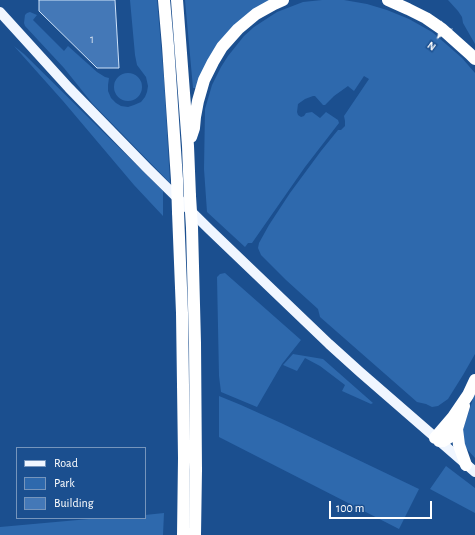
<!DOCTYPE html>
<style>
body{margin:0}
#map{position:relative;width:475px;height:535px;overflow:hidden;background:#1b4f8f;font-family:"Alegreya Sans",sans-serif}
canvas{display:block}
.legend{position:absolute;left:16px;top:447px;width:130px;height:72px;box-sizing:border-box;background:#1b4f8f;border:1px solid #7695bc;margin:0;padding:5px 7px;list-style:none;font-size:12px;color:#fff}
.legend li{display:flex;align-items:center;gap:8px;height:20px}
.legend b{width:20px;border:1px solid #7695bc}
.north{position:absolute;left:419px;top:16px;width:40px;height:40px;-webkit-text-stroke:3px #1b4f8f;paint-order:stroke;rotate:216deg;font-size:11px;font-weight:700;line-height:16px;text-align:center;color:#fff}
.north::after{content:'';display:block;margin:auto;width:14px;height:18px;background:#fff;clip-path:polygon(50% 0,100% 100%,50% 72%,0 100%)}
.scale{position:absolute;left:329px;top:501px;width:103px;height:18px;box-sizing:border-box;border:2px solid #fff;border-top:0;padding-left:5px;font-size:12px;line-height:14px;white-space:nowrap;color:#fff;-webkit-text-stroke:3px #1b4f8f;paint-order:stroke}
</style>
<div id="map">
<canvas width="475" height="535"></canvas>
<ul class="legend">
<li><b style="height:5px;background:#f0f6ff"></b>Road</li>
<li><b style="height:11px;background:#2e69ad"></b>Park</li>
<li><b style="height:11px;background:#4478b7"></b>Building</li>
</ul>
<div class="north">N</div>
<div class="scale">100 m</div>
</div>
<script>
const c = document.querySelector('canvas').getContext('2d');
c.lineJoin = 'round';
function fill(path, color) { c.fillStyle = color; c.fill(path, 'evenodd'); }
const shape = rows => new Path2D(rows.map(r => 'M' + r).join(''));
function trace(path, color, width, dash) { c.strokeStyle = color; c.lineWidth = width; c.lineCap = dash ? 'butt' : 'round'; c.setLineDash(dash || []); c.stroke(path); }
function label(font, color, halo, rows, align = 'center') {
  c.font = font + ' "Alegreya Sans",sans-serif'; c.lineWidth = 3.5; c.setLineDash([]); c.textBaseline = 'middle'; c.strokeStyle = halo; c.fillStyle = color; for (const [text, x, y, turn = 0] of rows) {
    c.save(); c.translate(x, y); c.rotate((+turn || 0) * Math.PI / 180); c.textAlign = isNaN(turn) ? turn : align; if (halo) c.strokeText(text, 0, 0); c.fillText(text, 0, 0); c.restore();
  }
}
const green = shape([
 [130,0,157,0,164,80,170,183,92,103,64,68,25,26,24,23,25,15,27,13,30,12,37,15,33,20,64,51,68,46,97,72,105,77,109,78,108,85,108,91,111,98,116,103,121,106,128,107,134,105,141,102,145,97,147,92,148,86,146,77,137,65,135,55],
 [185,0,272,0,250,13,198,88,193,88],
 [322,0,344,0,367,4,387,10,409,19,432,32,446,44,462,58,475,73,475,354,463,375,448,399,438,406,432,407,426,404,417,402,320,317,318,309,286,280,261,255,258,248,259,243,269,225,290,193,321,151,338,130,341,130,345,126,345,121,344,116,369,79,364,76,354,91,349,87,348,86,334,96,325,105,323,105,315,96,313,96,305,99,298,104,297,112,298,115,301,117,304,116,306,113,312,112,320,118,326,112,338,120,339,123,305,167,252,243,248,243,245,247,207,212,204,169,205,109,212,85,221,67,228,56,244,36,254,27,277,12,303,2],
 [448,0,475,0,475,44,463,23,462,17,458,11],
 [14,46,24,54,163,191,163,216,134,185,63,101],
 '114 87a14 14 0 1 1 28 0a14 14 0 1 1-28 0Z',
 [225,273,301,340,282,364,257,407,221,392,219,376,217,277,220,274],
 [293,354,323,359,373,403,371,404,342,391,345,385,320,366,305,358,297,371,283,365],
 [475,393,475,458,466,448,464,443,462,432],
 [219,396,241,405,281,423,419,489,399,529,219,437],
 [446,466,475,488,475,513,430,489],
 [164,513,163,535,0,535,0,527,100,518,145,518,145,515]
]);
const building = shape([
 [39,0,115,0,119,68,97,68,39,11,39,0]
]);
const primary = shape([
 [0,12,69,88,147,168,210,230,329,344,360,372,475,472]
]);
const motorway = shape([
 [164,0,168,46,177,180],
 [177,0,188,146,190,196],
 [388,0,408,9,426,18,442,29,470,54,475,59],
 [191,137,194,128,195,117,198,101,204,80,213,62,222,47,238,29,256,14,274,4,283,0],
 [178,212,182,313,184,458,183,535],
 [192,228,195,343,196,470,195,535],
 [457,429,459,445,466,465],
 [435,438,453,417,468,395,475,380],
 [439,441,443,441,448,438,453,434,457,429,464,406]
]);
const motorwayBridge = shape([
 [177,180,178,212],
 [190,196,192,228]
]);
const numberNames = [
 ["1",92,39]
];
fill(green, '#2e69ad');
fill(building, '#4478b7');
trace(building, '#cfe3fa', 1);
trace(primary, '#f0f6ff', 10);
trace(motorway, '#fff', 12);
trace(motorwayBridge, '#fff', 12);
label('12px', '#d0dded', null, numberNames);
</script>
